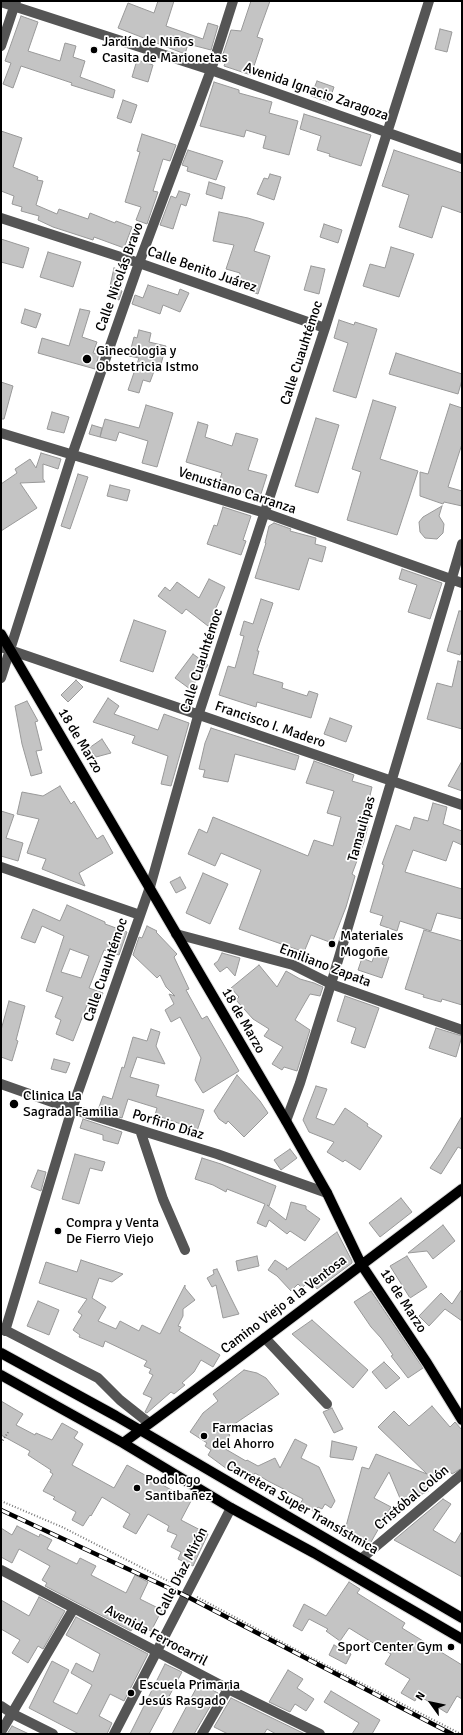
<!DOCTYPE html>
<meta charset="utf-8">
<style>
body{margin:0}
#map{position:relative;width:463px;height:1735px;overflow:hidden;background:#fff;font-family:Signika,sans-serif}
canvas{display:block}
.frame{position:absolute;inset:0;border:2px solid #000;pointer-events:none}
.north{position:absolute;left:411px;top:1683px;width:40px;height:40px;-webkit-text-stroke:3px #fff;paint-order:stroke;rotate:303deg;font-size:11px;font-weight:700;line-height:16px;text-align:center;color:#000}
.north::after{content:'';display:block;margin:auto;width:14px;height:18px;background:#000;clip-path:polygon(50% 0,100% 100%,50% 72%,0 100%)}
</style>
<div id="map">
<canvas width="463" height="1735"></canvas>
<div class="frame"></div>
<div class="north">N</div>
</div>
<script>
const c = document.querySelector('canvas').getContext('2d');
c.lineJoin = 'round';
function fill(path, color) { c.fillStyle = color; c.fill(path, 'evenodd'); }
const shape = rows => new Path2D(rows.map(r => 'M' + r).join(''));
function trace(path, color, width, dash) { c.strokeStyle = color; c.lineWidth = width; c.lineCap = dash ? 'butt' : 'round'; c.setLineDash(dash || []); c.stroke(path); }
function label(font, color, halo, rows, align = 'center') {
  c.font = font + ' Signika,sans-serif'; c.lineWidth = 3.5; c.setLineDash([]); c.textBaseline = 'middle'; c.strokeStyle = halo; c.fillStyle = color; for (const [text, x, y, turn = 0] of rows) {
    c.save(); c.translate(x, y); c.rotate((+turn || 0) * Math.PI / 180); c.textAlign = isNaN(turn) ? turn : align; if (halo) c.strokeText(text, 0, 0); c.fillText(text, 0, 0); c.restore();
  }
}
const building = shape([
 [158,1,174,1,166,26,203,39,208,23,218,26,211,50,188,44,185,54,118,28,128,3,154,13,158,1],
 [251,1,270,1,257,37,263,39,251,75,224,66,228,55,223,54,231,30,241,31,251,1],
 [21,16,38,22,28,51,60,61,65,43,76,46,73,57,85,61,80,77,115,90,113,98,71,85,72,83,21,66,13,88,3,84,11,63,5,61,21,16],
 [440,29,452,32,447,52,435,49,440,29],
 [137,60,153,65,148,82,132,77,137,60],
 [317,81,334,87,329,102,311,96,317,81],
 [214,82,239,90,239,93,272,102,269,113,298,121,289,155,263,148,266,136,246,130,244,137,200,126,214,82],
 [123,100,137,105,131,123,117,118,123,100],
 [304,114,371,135,361,166,329,156,330,154,317,150,321,136,300,129,304,114],
 [1,131,22,138,13,167,38,177,37,180,43,181,36,205,57,214,59,209,88,219,90,213,115,223,116,221,132,227,124,248,94,237,93,240,53,227,38,220,39,216,21,211,22,207,12,204,14,196,1,191,1,131],
 [142,134,176,145,170,161,163,159,153,191,158,192,147,224,136,220,141,207,125,202,140,152,137,151,142,134],
 [188,150,223,161,216,180,187,171,188,167,182,165,188,150],
 [394,150,462,173,462,213,442,206,432,238,399,227,409,195,382,186,394,150],
 [270,174,281,177,274,200,257,194,264,178,268,179,270,174],
 [209,182,225,187,222,199,206,194,209,182],
 [179,191,190,194,186,206,181,204,173,229,160,225,171,196,176,198,179,191],
 [219,212,248,218,264,223,254,251,270,256,258,294,242,288,243,285,237,283,240,273,226,269,234,245,213,241,219,212],
 [324,224,342,230,338,243,320,237,324,224],
 [1,239,29,248,23,268,1,262,1,239],
 [391,247,414,254,399,297,363,286,370,264,385,268,391,247],
 [48,252,81,262,73,287,40,277,48,252],
 [311,266,325,269,319,294,304,290,311,266],
 [114,268,125,271,121,288,110,286,114,268],
 [148,285,178,295,180,289,189,293,180,312,163,305,160,314,132,304,135,295,143,298,148,285],
 [113,288,122,291,119,300,110,297,113,288],
 [25,309,41,314,36,328,21,323,25,309],
 [80,309,90,311,82,337,97,342,93,353,99,354,95,369,38,353,42,338,69,346,80,309],
 [339,320,354,325,355,322,377,329,356,398,333,391,348,343,334,338,339,320],
 [139,330,151,333,149,342,166,346,161,364,157,363,150,382,143,380,139,393,128,390,139,358,129,356,134,337,137,338,139,330],
 [396,353,462,374,462,380,458,394,389,374,396,353],
 [1,382,13,386,4,419,1,419,1,382],
 [373,400,396,407,380,459,418,471,397,535,347,520,361,472,352,469,373,400],
 [450,404,462,408,462,444,448,487,462,491,462,506,444,502,443,504,420,496,420,472,428,474,450,404],
 [146,405,173,413,157,467,142,463,148,441,119,432,116,441,100,437,105,419,139,428,146,405],
 [52,412,69,417,64,433,47,429,52,412],
 [316,418,339,425,318,493,295,486,316,418],
 [198,422,208,425,205,437,232,446,236,433,258,439,248,470,267,475,260,497,218,485,222,473,186,462,198,422],
 [92,425,102,428,100,437,89,434,92,425],
 [41,453,61,459,58,469,43,464,43,479,45,482,20,483,37,508,1,531,1,484,17,473,15,469,30,459,36,468,41,453],
 [78,474,88,477,70,529,61,526,78,474],
 [110,485,130,490,127,501,107,496,110,485],
 [442,506,439,516,444,524,443,533,437,539,425,538,420,532,419,522,423,517,442,506],
 [223,507,251,516,243,540,246,541,241,555,207,544,214,525,217,526,223,507],
 [274,523,291,529,290,531,316,538,315,544,326,547,322,562,309,558,299,590,255,578,266,543,265,543,269,526,274,523],
 [402,569,442,583,430,619,408,612,417,585,399,579,402,569],
 [209,579,225,587,215,610,218,612,208,626,186,609,182,614,158,596,165,587,170,591,177,582,199,598,209,579],
 [261,599,273,603,257,651,259,651,253,674,283,683,282,688,307,696,309,691,318,694,311,718,257,702,256,707,219,695,228,666,235,668,244,636,240,635,244,621,253,624,261,599],
 [459,611,462,611,462,648,460,655,447,651,459,611],
 [134,620,166,631,153,672,120,661,134,620],
 [193,654,208,665,190,689,175,678,193,654],
 [458,661,462,662,462,729,427,719,437,683,452,687,458,661],
 [76,680,83,687,68,702,61,695,76,680],
 [108,698,119,706,114,714,158,730,164,714,189,723,171,786,161,784,168,756,132,743,135,736,93,722,108,698],
 [27,701,38,721,35,722,42,750,36,751,42,773,31,776,22,744,15,706,27,701],
 [330,718,352,726,346,742,324,734,330,718],
 [211,728,299,756,295,770,235,754,228,782,203,777,205,770,199,769,205,743,211,728],
 [102,739,111,753,96,757,89,748,102,739],
 [314,761,354,775,352,781,372,787,363,825,368,826,364,842,352,874,355,876,346,907,332,943,311,935,304,952,239,929,261,870,221,853,215,866,188,854,199,829,207,833,213,817,308,856,314,840,333,846,341,817,327,813,334,791,306,783,314,761],
 [462,761,462,791,448,786,462,761],
 [60,786,71,804,74,801,97,839,103,835,113,853,79,873,85,886,42,869,46,859,27,853,39,819,17,814,22,792,43,796,60,786],
 [433,803,447,807,443,824,462,831,462,845,453,841,446,861,413,850,405,872,462,889,462,919,437,913,431,931,400,921,397,931,380,925,383,916,370,912,384,865,382,864,396,825,410,830,414,817,428,821,433,803],
 [1,811,14,815,6,838,23,843,18,861,1,856,1,811],
 [203,873,228,884,210,924,186,913,203,873],
 [180,877,186,888,176,893,170,882,180,877],
 [67,905,105,922,105,924,127,932,119,955,104,950,89,988,103,993,97,1008,87,1005,73,1041,56,1034,61,1020,55,1017,63,997,46,991,64,936,42,926,35,943,21,938,33,909,60,921,67,905],
 [70,949,89,956,81,978,61,972,70,949],
 [147,926,157,931,156,932,177,954,174,957,189,989,186,990,202,1019,207,1016,239,1071,203,1093,195,1080,201,1058,180,1017,171,1022,165,1010,174,1004,169,994,175,996,166,987,160,975,157,978,133,955,139,937,142,938,147,926],
 [424,930,462,941,462,1005,442,999,441,1002,423,997,424,995,405,989,424,930],
 [222,953,240,958,235,976,227,967,220,972,214,964,218,961,222,953],
 [375,953,389,957,382,978,358,970,362,958,372,962,375,953],
 [259,965,277,987,286,971,300,979,314,983,323,987,320,996,310,994,295,1020,310,1030,297,1071,284,1067,282,1070,272,1064,283,1047,264,1036,269,1029,253,1019,236,1000,239,997,231,988,259,965],
 [345,996,379,1008,365,1048,351,1043,356,1028,337,1021,345,996],
 [9,1001,25,1006,16,1040,18,1041,12,1061,1,1057,1,1030,9,1001],
 [436,1028,462,1036,456,1057,429,1048,436,1028],
 [151,1029,160,1032,156,1046,165,1064,137,1057,130,1077,159,1085,156,1096,204,1110,195,1137,178,1132,181,1124,155,1115,157,1108,128,1099,122,1118,98,1110,103,1096,112,1099,122,1067,124,1068,133,1037,147,1041,151,1029],
 [54,1059,70,1063,66,1073,51,1069,54,1059],
 [237,1075,260,1101,268,1113,244,1137,228,1121,226,1124,219,1119,214,1111,237,1075],
 [316,1086,327,1089,316,1118,334,1125,345,1108,368,1124,367,1126,382,1136,360,1170,345,1160,343,1162,327,1152,334,1142,309,1132,303,1120,316,1086],
 [462,1116,462,1149,458,1147,441,1174,430,1168,441,1152,462,1116],
 [83,1119,122,1132,118,1144,103,1140,103,1135,80,1128,83,1119],
 [290,1149,297,1158,281,1170,274,1160,290,1149],
 [75,1154,105,1162,102,1171,90,1168,79,1204,62,1199,75,1154],
 [202,1158,221,1164,276,1186,269,1206,267,1205,286,1220,291,1202,306,1206,306,1209,320,1219,305,1241,290,1231,287,1234,269,1220,266,1227,257,1223,265,1204,227,1189,226,1192,213,1185,195,1179,202,1158],
 [38,1170,46,1172,41,1191,31,1187,38,1170],
 [401,1198,412,1212,380,1237,369,1223,401,1198],
 [443,1225,455,1241,433,1259,427,1251,408,1253,443,1225],
 [337,1232,352,1261,352,1263,317,1289,310,1280,302,1288,298,1284,291,1291,277,1276,268,1270,275,1260,287,1268,286,1270,337,1232],
 [257,1256,259,1266,238,1271,236,1261,257,1256],
 [407,1256,427,1287,410,1298,390,1266,407,1256],
 [81,1260,123,1274,112,1282,99,1278,92,1298,106,1307,98,1321,116,1329,120,1321,139,1331,142,1325,160,1334,185,1285,185,1288,195,1300,183,1309,183,1316,178,1326,181,1327,179,1331,220,1355,213,1367,201,1360,194,1372,182,1383,185,1385,174,1394,171,1392,147,1413,145,1412,152,1398,143,1394,153,1375,149,1373,151,1369,144,1366,147,1361,105,1341,103,1347,79,1337,80,1335,73,1330,82,1315,78,1312,87,1299,39,1283,46,1262,77,1272,81,1260],
 [217,1269,230,1296,239,1314,223,1318,216,1285,212,1287,207,1278,214,1274,213,1270,217,1269],
 [462,1289,462,1321,445,1309,429,1326,419,1316,441,1293,452,1304,462,1289],
 [371,1291,423,1368,408,1378,391,1356,393,1355,381,1338,371,1327,354,1302,371,1291],
 [38,1301,59,1310,49,1335,27,1326,38,1301],
 [312,1320,368,1370,353,1388,292,1334,312,1320],
 [384,1362,400,1378,386,1389,372,1372,384,1362],
 [244,1370,257,1373,266,1378,279,1394,224,1431,230,1435,222,1447,246,1461,247,1460,258,1466,275,1458,280,1468,295,1439,307,1445,301,1458,319,1467,335,1501,331,1508,325,1504,322,1509,318,1507,315,1512,300,1504,303,1499,268,1481,255,1473,250,1480,227,1469,208,1455,211,1450,205,1446,207,1443,190,1432,203,1413,218,1401,213,1394,244,1370],
 [1,1401,23,1414,16,1425,35,1435,36,1433,52,1440,62,1423,78,1432,74,1438,83,1444,72,1465,114,1488,127,1465,191,1501,181,1520,208,1534,193,1566,178,1559,181,1552,171,1547,177,1535,167,1531,169,1526,148,1514,136,1534,123,1527,130,1514,102,1497,91,1516,90,1515,83,1526,72,1520,76,1512,53,1499,55,1497,43,1491,53,1474,50,1472,51,1470,28,1455,30,1451,1,1435,1,1401],
 [432,1406,450,1427,455,1422,462,1430,462,1468,452,1474,449,1470,426,1489,429,1491,402,1503,389,1472,374,1498,391,1507,371,1542,369,1544,345,1530,362,1467,369,1469,376,1454,427,1474,378,1427,394,1411,409,1426,432,1406],
 [332,1408,343,1429,334,1433,323,1412,332,1408],
 [332,1441,357,1447,353,1460,330,1457,332,1441],
 [443,1499,451,1504,433,1530,455,1543,462,1531,462,1577,394,1540,443,1499],
 [17,1526,39,1537,40,1534,52,1540,47,1549,77,1564,80,1558,96,1566,91,1575,126,1593,135,1575,148,1582,140,1599,162,1610,151,1631,136,1623,131,1631,45,1586,47,1583,42,1580,50,1566,19,1549,12,1563,1,1557,1,1528,12,1535,17,1526],
 [349,1582,360,1589,357,1593,405,1623,402,1628,462,1665,462,1699,457,1696,447,1713,418,1695,415,1701,401,1693,410,1679,385,1664,391,1654,349,1628,340,1641,326,1631,328,1629,309,1619,302,1631,293,1626,304,1604,326,1616,349,1582],
 [39,1597,65,1611,43,1649,38,1646,28,1663,12,1653,20,1640,1,1629,1,1600,29,1616,39,1597],
 [76,1617,148,1654,124,1701,110,1694,99,1716,112,1723,107,1734,79,1734,29,1708,52,1661,69,1670,53,1702,77,1714,92,1685,71,1673,76,1663,93,1672,100,1654,66,1635,76,1617],
 [334,1645,351,1654,346,1664,329,1655,334,1645],
 [165,1664,182,1672,149,1734,130,1734,165,1664],
 [288,1670,303,1679,297,1688,314,1699,306,1711,295,1704,290,1712,269,1702,288,1670],
 [199,1683,218,1693,194,1734,172,1734,199,1683],
 [331,1691,380,1720,372,1734,352,1734,359,1723,324,1702,331,1691],
 [231,1698,305,1734,276,1734,267,1729,264,1734,228,1734,214,1727,231,1698],
 [12,1726,29,1734,7,1734,12,1726]
]);
const path = shape([
 [1,1443,9,1431],
 [1,1501,62,1527,178,1586],
 [197,1597,304,1654,461,1734]
]);
const minor = shape([
 [1,2,211,70,462,159],
 [1,46,16,1],
 [1,218,139,263,325,328],
 [1,433,265,513,462,583],
 [1,647,462,805],
 [1,678,72,455,139,263,211,70,233,1],
 [1,867,140,915],
 [176,934,293,965,331,984,462,1030],
 [1,1084,72,1109,217,1154,327,1193],
 [286,1121,300,1083,331,984,462,544],
 [140,1130,163,1199,185,1250],
 [1,1328,98,1378,120,1400,149,1423],
 [5,1331,72,1109,150,887,198,716,325,328,429,1],
 [265,1338,327,1404],
 [361,1559,462,1474],
 [1,1570,228,1689,320,1734],
 [1,1706,13,1714,53,1734],
 [1,1732,74,1608],
 [114,1734,231,1508],
 [202,1734,228,1689]
]);
const major = shape([
 [1,634,286,1121,327,1193,361,1264,427,1363,462,1420],
 [1,1353,116,1416,462,1618],
 [1,1375,123,1443,231,1508,314,1553,462,1639],
 [123,1443,233,1362,462,1189]
]);
const rail = shape([
 [1,1510,186,1596,452,1734]
]);
const markers = [
 [94,50,4,"#000"],
 [87,359,5,"#000"],
 [332,944,4,"#000"],
 [14,1104,5,"#000"],
 [58,1231,4,"#000"],
 [204,1436,4,"#000"],
 [137,1488,4,"#000"],
 [451,1647,4,"#000"],
 [131,1693,4,"#000"]
];
const poiNames = [
 ["Jardín de Niños",102,42],
 ["Casita de Marionetas",102,58],
 ["Ginecologia y",96,351],
 ["Obstetricia Istmo",96,367],
 ["Materiales",340,936],
 ["Mogoñe",340,952],
 ["Clinica La",23,1096],
 ["Sagrada Familia",23,1112],
 ["Compra y Venta",66,1223],
 ["De Fierro Viejo",66,1239],
 ["Farmacias",212,1428],
 ["del Ahorro",212,1444],
 ["Podologo",145,1480],
 ["Santibañez",145,1496],
 ["Sport Center Gym",443,1647,"right"],
 ["Escuela Primaria",139,1685],
 ["Jesús Rasgado",139,1701]
];
const streetNames = [
 ["Avenida Ignacio Zaragoza",316,92,19],
 ["Calle Benito Juárez",202,270,19],
 ["Calle Nicolás Bravo",120,277,-70],
 ["Calle Cuauhtémoc",302,353,-72],
 ["Venustiano Carranza",237,491,18],
 ["Calle Cuauhtémoc",202,661,-72],
 ["Francisco I. Madero",270,725,19],
 ["18 de Marzo",80,741,59],
 ["Tamaulipas",362,829,-74],
 ["Emiliano Zapata",325,966,21],
 ["Calle Cuauhtémoc",106,970,-71],
 ["18 de Marzo",243,1021,60],
 ["Porfirio Díaz",168,1125,17],
 ["18 de Marzo",403,1301,57],
 ["Camino Viejo a la Ventosa",284,1305,-37],
 ["Cristóbal Colón",412,1498,-40],
 ["Carretera Super Transístmica",302,1508,30],
 ["Calle Díaz Mirón",182,1572,-63],
 ["Avenida Ferrocarril",156,1636,28]
];
fill(building, '#c4c4c4');
trace(building, '#999', 1);
trace(major, '#dbdbdb', 12);
trace(path, '#777', 2, [1, 2]);
trace(minor, '#555', 10);
trace(major, '#000', 10);
trace(rail, '#000', 4.5);
trace(rail, '#fff', 3, [9]);
for (const [x, y, r, color] of markers) { const dot = new Path2D(); dot.arc(x, y, r, 0, 2 * Math.PI); c.fillStyle = color; c.fill(dot); trace(dot, '#fff', 1.5); }
label('14px', '#000', '#fff', poiNames, 'left');
label('14px', '#000', '#fff', streetNames);
</script>
